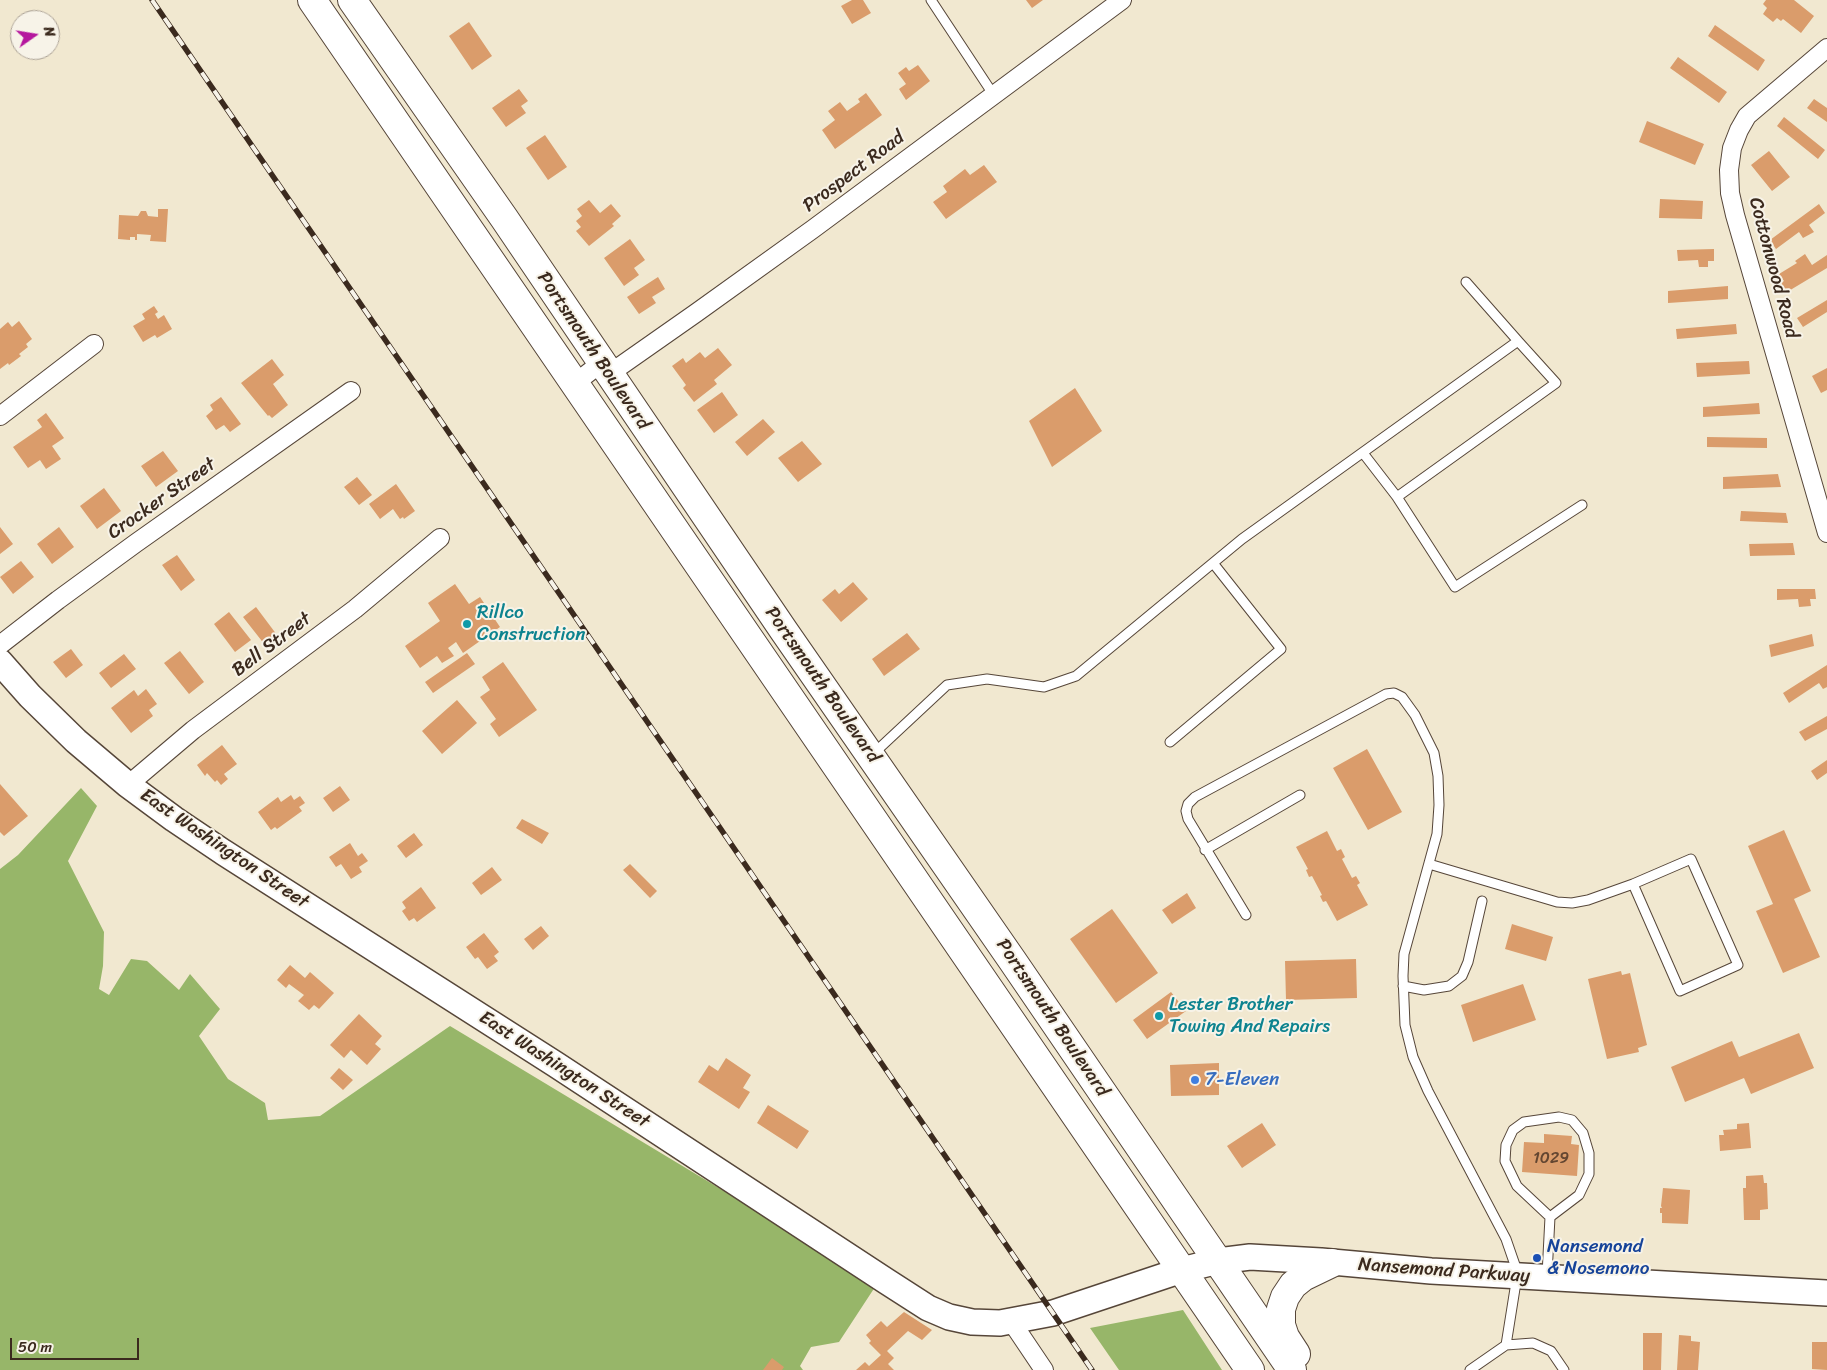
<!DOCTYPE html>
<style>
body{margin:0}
#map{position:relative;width:1827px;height:1370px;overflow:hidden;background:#f1e8d0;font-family:Sriracha,sans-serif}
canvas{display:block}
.north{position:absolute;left:10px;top:10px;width:50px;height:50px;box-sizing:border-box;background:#f7f3e8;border:1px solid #aca397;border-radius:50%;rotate:77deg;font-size:14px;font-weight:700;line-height:20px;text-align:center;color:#3b2a1e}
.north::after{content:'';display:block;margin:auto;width:18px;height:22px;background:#b5179e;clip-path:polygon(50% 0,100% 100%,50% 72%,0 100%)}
.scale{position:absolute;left:10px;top:1338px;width:129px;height:22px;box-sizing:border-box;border:2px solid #3b2a1e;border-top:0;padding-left:6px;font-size:15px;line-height:18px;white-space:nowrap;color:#3b2a1e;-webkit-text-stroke:4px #f7f3e8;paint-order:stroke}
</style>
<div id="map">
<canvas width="1827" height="1370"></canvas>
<div class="north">N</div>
<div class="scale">50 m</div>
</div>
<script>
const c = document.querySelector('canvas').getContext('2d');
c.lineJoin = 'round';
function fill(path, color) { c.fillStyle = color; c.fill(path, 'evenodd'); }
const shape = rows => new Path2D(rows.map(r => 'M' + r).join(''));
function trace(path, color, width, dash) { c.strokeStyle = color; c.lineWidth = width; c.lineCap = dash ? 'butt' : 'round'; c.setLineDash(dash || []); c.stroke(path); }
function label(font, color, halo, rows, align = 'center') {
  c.font = font + ' Sriracha,sans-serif'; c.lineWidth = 4; c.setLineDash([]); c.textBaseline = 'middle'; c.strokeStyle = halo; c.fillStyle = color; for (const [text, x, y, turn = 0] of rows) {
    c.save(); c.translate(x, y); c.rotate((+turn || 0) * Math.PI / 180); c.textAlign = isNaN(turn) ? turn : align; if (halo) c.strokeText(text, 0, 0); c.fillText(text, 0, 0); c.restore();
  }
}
const forest = shape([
 [81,788,97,806,68,861,104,932,103,966,99,989,109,995,131,959,147,961,179,990,190,974,220,1009,199,1036,228,1079,265,1103,268,1120,320,1116,450,1026,724,1191,875,1287,839,1342,811,1347,800,1366,803,1370,0,1370,0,869,18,855],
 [1183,1310,1222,1370,1119,1370,1090,1328]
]);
const building = shape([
 [852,0,863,0,871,13,852,24,841,6],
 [1026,0,1043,0,1032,8],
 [1766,0,1794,0,1814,16,1801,33,1783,19,1781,21,1777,18,1773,22,1763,14,1767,8,1763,4],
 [469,22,492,56,472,70,449,36],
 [1715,25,1765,60,1758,71,1708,36],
 [1678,57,1727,92,1719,103,1670,68],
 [918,65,930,81,906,100,899,89,906,84,898,73,906,67,909,71],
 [519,89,528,101,521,106,526,113,506,127,492,108],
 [866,93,882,115,835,149,822,130,835,120,828,111,840,102,847,111,860,102,858,99],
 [1814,99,1827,108,1827,122,1807,108],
 [1784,117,1825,150,1818,159,1777,126],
 [1647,121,1704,144,1695,165,1639,142],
 [545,135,567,167,548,180,526,148],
 [1769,151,1790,177,1772,191,1751,165],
 [984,165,997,182,946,219,933,202,947,192,943,186,965,169,970,175],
 [1660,199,1703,201,1702,219,1659,218],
 [589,200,600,213,611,204,621,216,612,224,614,226,589,246,576,231,581,227,576,221,582,216,577,209],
 [1819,204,1825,213,1809,225,1814,232,1803,238,1799,232,1776,249,1770,240],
 [158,209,168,209,166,242,150,241,151,235,137,234,137,240,135,240,135,237,130,237,130,240,118,239,119,215,138,216,141,211,146,211,148,216,158,217],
 [630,239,645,260,634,268,639,275,624,286,604,258],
 [1714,249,1714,261,1708,261,1708,267,1699,267,1698,260,1678,261,1677,250],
 [1805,254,1812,265,1827,255,1827,268,1787,292,1781,283,1784,281,1779,274,1797,263,1795,261],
 [658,277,665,289,652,297,656,303,639,314,627,297],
 [1728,286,1728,299,1668,303,1668,291],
 [1827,300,1827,312,1803,327,1797,318],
 [154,306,158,312,155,314,158,319,164,315,172,329,157,338,155,335,143,342,133,326,145,319,142,314],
 [19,321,32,339,26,344,28,347,19,354,21,356,9,365,8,363,0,369,0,329,8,322,12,327],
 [1736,324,1737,334,1677,339,1676,329],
 [718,348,732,365,714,380,717,384,694,402,683,388,686,385,672,366,683,358,686,363,700,352,705,358],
 [272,359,284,375,273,384,288,405,272,418,269,415,268,416,241,383],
 [1749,361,1750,374,1697,377,1696,363],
 [1827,368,1827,390,1821,393,1812,376],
 [1075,388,1102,431,1052,467,1029,421],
 [722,392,738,415,714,433,697,410],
 [221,397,241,424,230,432,224,425,216,430,206,416,213,410,210,405],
 [1759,403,1760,414,1703,417,1703,407],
 [46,413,64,438,52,446,61,459,46,469,40,460,28,468,13,447,42,427,37,420],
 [763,419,775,432,747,456,735,442],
 [1707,437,1767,438,1767,448,1707,447],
 [802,441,822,464,798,482,778,458],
 [163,451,178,471,156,487,141,466],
 [1778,474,1781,487,1723,489,1723,477],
 [357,477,372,495,359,505,344,487],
 [396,484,415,511,404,519,403,517,400,519,393,509,380,519,369,504],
 [104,488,121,511,97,529,80,506],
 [1741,511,1786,513,1788,523,1740,521],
 [0,527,13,544,0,554],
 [59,527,74,547,52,564,37,544],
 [1793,543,1795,555,1750,556,1749,544],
 [177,555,195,580,181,591,162,565],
 [21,561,34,577,13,594,0,577],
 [853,582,868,599,841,622,822,600,835,589,839,594],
 [455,584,469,604,480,597,500,627,463,653,456,642,448,648,454,656,442,663,437,656,420,668,405,646,440,621,428,603],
 [1777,589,1815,589,1816,599,1810,599,1811,606,1799,607,1798,599,1777,600],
 [256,607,277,635,265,645,243,617],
 [229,612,251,640,235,652,214,624],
 [907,633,920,649,884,676,872,659],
 [1812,634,1814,646,1771,657,1769,645],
 [71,649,83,665,66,678,53,662],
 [180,651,204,682,189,694,164,663],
 [467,653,475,664,433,693,425,682],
 [124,654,136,669,111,688,99,673],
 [503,662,537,710,499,737,490,724,496,719,480,697,490,690,482,677],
 [1827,665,1827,687,1823,689,1819,683,1789,703,1783,693],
 [146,689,157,704,149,710,153,716,131,733,111,708,134,690,138,696],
 [457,700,477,723,442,754,422,731],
 [1827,716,1827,729,1805,741,1799,732],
 [222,745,237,764,224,774,228,779,221,785,217,780,215,782,207,773,205,776,197,765],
 [1367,749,1402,812,1368,830,1333,768],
 [1827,760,1827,773,1817,780,1811,771],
 [0,784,28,816,4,836,0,832],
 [340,786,350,800,333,812,323,798],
 [291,795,294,800,300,796,305,803,299,807,302,811,277,829,275,827,271,830,258,812,278,797,281,802],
 [522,819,549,833,542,844,516,828],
 [1784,830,1811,891,1794,899,1820,957,1783,973,1756,911,1773,904,1748,846],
 [1327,831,1337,851,1341,849,1345,857,1342,859,1352,878,1356,876,1360,883,1357,885,1368,905,1337,921,1326,901,1323,902,1320,896,1322,895,1312,876,1309,877,1306,870,1308,869,1296,847],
 [414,833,423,845,406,858,397,846],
 [350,843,358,856,362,853,368,861,359,867,362,872,351,879,341,864,336,867,329,857],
 [630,864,657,891,650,898,623,870],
 [492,867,502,880,481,895,472,883],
 [421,887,436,908,417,922,414,918,409,921,402,911,406,908,402,902],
 [1187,893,1196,908,1172,924,1162,910],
 [1112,909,1158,973,1116,1003,1070,939],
 [1512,924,1553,937,1546,961,1505,949],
 [541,926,549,936,533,950,524,939],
 [484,933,499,952,494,956,498,961,487,969,478,957,475,959,466,947],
 [1356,959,1357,998,1286,1000,1285,961],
 [290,965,305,978,310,972,334,993,319,1009,314,1005,309,1010,298,1001,304,995,289,984,286,988,277,980],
 [1621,971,1622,975,1630,973,1647,1045,1638,1048,1639,1052,1607,1059,1588,979],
 [1523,984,1536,1020,1473,1042,1461,1005],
 [1171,992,1186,1011,1147,1039,1133,1020],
 [359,1014,382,1036,375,1044,381,1049,367,1065,351,1050,344,1058,330,1045],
 [1799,1033,1814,1068,1751,1094,1744,1078,1685,1102,1671,1067,1732,1041,1739,1057],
 [726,1058,751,1075,743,1088,750,1092,739,1109,698,1082,709,1065,718,1071],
 [1219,1063,1219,1095,1171,1096,1170,1065],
 [339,1068,353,1080,343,1090,330,1078],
 [768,1105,809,1131,797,1149,757,1123],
 [1262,1123,1276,1145,1242,1168,1227,1146],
 [1749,1123,1751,1148,1720,1151,1719,1135,1724,1135,1723,1130,1737,1129,1737,1124],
 [1544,1134,1572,1136,1571,1144,1579,1145,1577,1176,1522,1172,1524,1142,1544,1143],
 [1763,1175,1764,1183,1767,1183,1768,1209,1760,1210,1760,1220,1744,1220,1743,1188,1746,1188,1746,1176],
 [1663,1188,1690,1190,1688,1224,1662,1223,1662,1213,1660,1213,1660,1208,1662,1208,1661,1206],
 [904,1312,932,1330,922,1340,908,1331,887,1351,894,1358,888,1364,894,1370,856,1370,865,1362,869,1366,881,1355,869,1343,871,1341,866,1335,881,1321,887,1327],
 [1643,1333,1662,1333,1661,1370,1643,1370],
 [1679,1335,1691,1336,1691,1341,1700,1342,1698,1370,1677,1370],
 [1812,1342,1827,1342,1827,1370,1812,1369],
 [772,1358,784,1367,782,1370,763,1370]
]);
const service = shape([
 [931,0,993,94],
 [1466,282,1518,341],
 [1363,453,1397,497],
 [1170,742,1281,649,1213,563],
 [872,755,947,685,987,679,1044,687,1076,676,1242,539,1518,341,1556,383,1397,497,1455,587,1582,505],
 [1205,850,1300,795],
 [1429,864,1557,902,1572,903,1588,900,1633,884,1691,859,1738,965,1680,991,1633,884],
 [1246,915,1188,819,1186,811,1188,804,1195,797,1386,694,1394,693,1402,697,1415,715,1434,753,1438,776,1439,805,1437,834,1404,954,1403,976,1405,1025,1413,1057,1428,1091,1506,1239,1515,1265,1517,1276,1506,1345,1533,1343,1551,1351,1564,1370],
 [1403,986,1424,990,1449,986,1462,976,1468,962,1482,901],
 [1547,1275,1550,1217,1517,1186,1505,1161,1506,1145,1513,1130,1524,1122,1559,1117,1572,1120,1583,1133,1589,1153,1589,1174,1579,1195,1550,1217],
 [1470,1370,1506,1345]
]);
const minor = shape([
 [1827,48,1747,116,1739,130,1732,148,1729,170,1730,193,1735,215,1827,533],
 [609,374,696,313,813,229,1122,0],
 [574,384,601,363],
 [0,416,94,344],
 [0,645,58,600,136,543,351,391],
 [128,785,193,730,355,609,440,538],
 [1011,1321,1044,1370]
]);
const secondary = shape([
 [0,662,30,696,76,741,128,785,174,819,223,852,555,1064,886,1281,928,1308,949,1317,972,1322,1000,1323,1053,1313,1182,1270,1218,1261,1250,1257,1321,1261,1431,1271,1827,1293]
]);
const primary = shape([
 [312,0,1250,1370],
 [352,0,504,218,784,631,1012,960,1292,1370],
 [1296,1354,1285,1337,1281,1325,1281,1309,1285,1297,1293,1285,1303,1277,1332,1263]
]);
const rail = shape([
 [152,0,1092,1370]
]);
const markers = [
 [467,624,5,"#0f9aa8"],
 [1159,1016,5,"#0f9aa8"],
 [1195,1080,5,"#3f7fe0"],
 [1537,1258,5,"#1a4fb4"]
];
const numberNames = [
 ["1029",1551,1159]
];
const streetNames = [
 ["Prospect Road",854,172,-37],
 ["Cottonwood Road",1773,268,75],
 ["Portsmouth Boulevard",593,351,56],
 ["Crocker Street",162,499,-35],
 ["Bell Street",272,645,-37],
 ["Portsmouth Boulevard",822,685,55],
 ["East Washington Street",224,849,34],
 ["Portsmouth Boulevard",1052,1018,56],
 ["East Washington Street",564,1070,33],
 ["Nansemond Parkway",1444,1271,4]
];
const cultureNames = [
 ["Rillco",477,613],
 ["Construction",477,635],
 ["Lester Brother",1169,1005],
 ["Towing And Repairs",1169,1027]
];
const shopNames = [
 ["7-Eleven",1205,1080]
];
const transitNames = [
 ["Nansemond",1547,1247],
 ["& Nosemono",1547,1269]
];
fill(forest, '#97b669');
fill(building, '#da9c6b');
trace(service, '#564639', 11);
trace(minor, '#564639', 20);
trace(secondary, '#564639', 28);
trace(primary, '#564639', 30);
trace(service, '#fff', 9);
trace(minor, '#fff', 18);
trace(secondary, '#fff', 25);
trace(primary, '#fff', 28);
trace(rail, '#3b2a1e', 5.5);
trace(rail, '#f7f3e8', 4, [11]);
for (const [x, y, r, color] of markers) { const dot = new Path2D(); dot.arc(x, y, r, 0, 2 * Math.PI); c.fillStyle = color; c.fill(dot); trace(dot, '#f7f3e8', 2); }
label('16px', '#634631', null, numberNames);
label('19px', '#3b2a1e', '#f7f3e8', streetNames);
label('19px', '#0d838f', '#f7f3e8', cultureNames, 'left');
label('19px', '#366cbe', '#f7f3e8', shopNames, 'left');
label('19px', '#164399', '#f7f3e8', transitNames, 'left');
</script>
